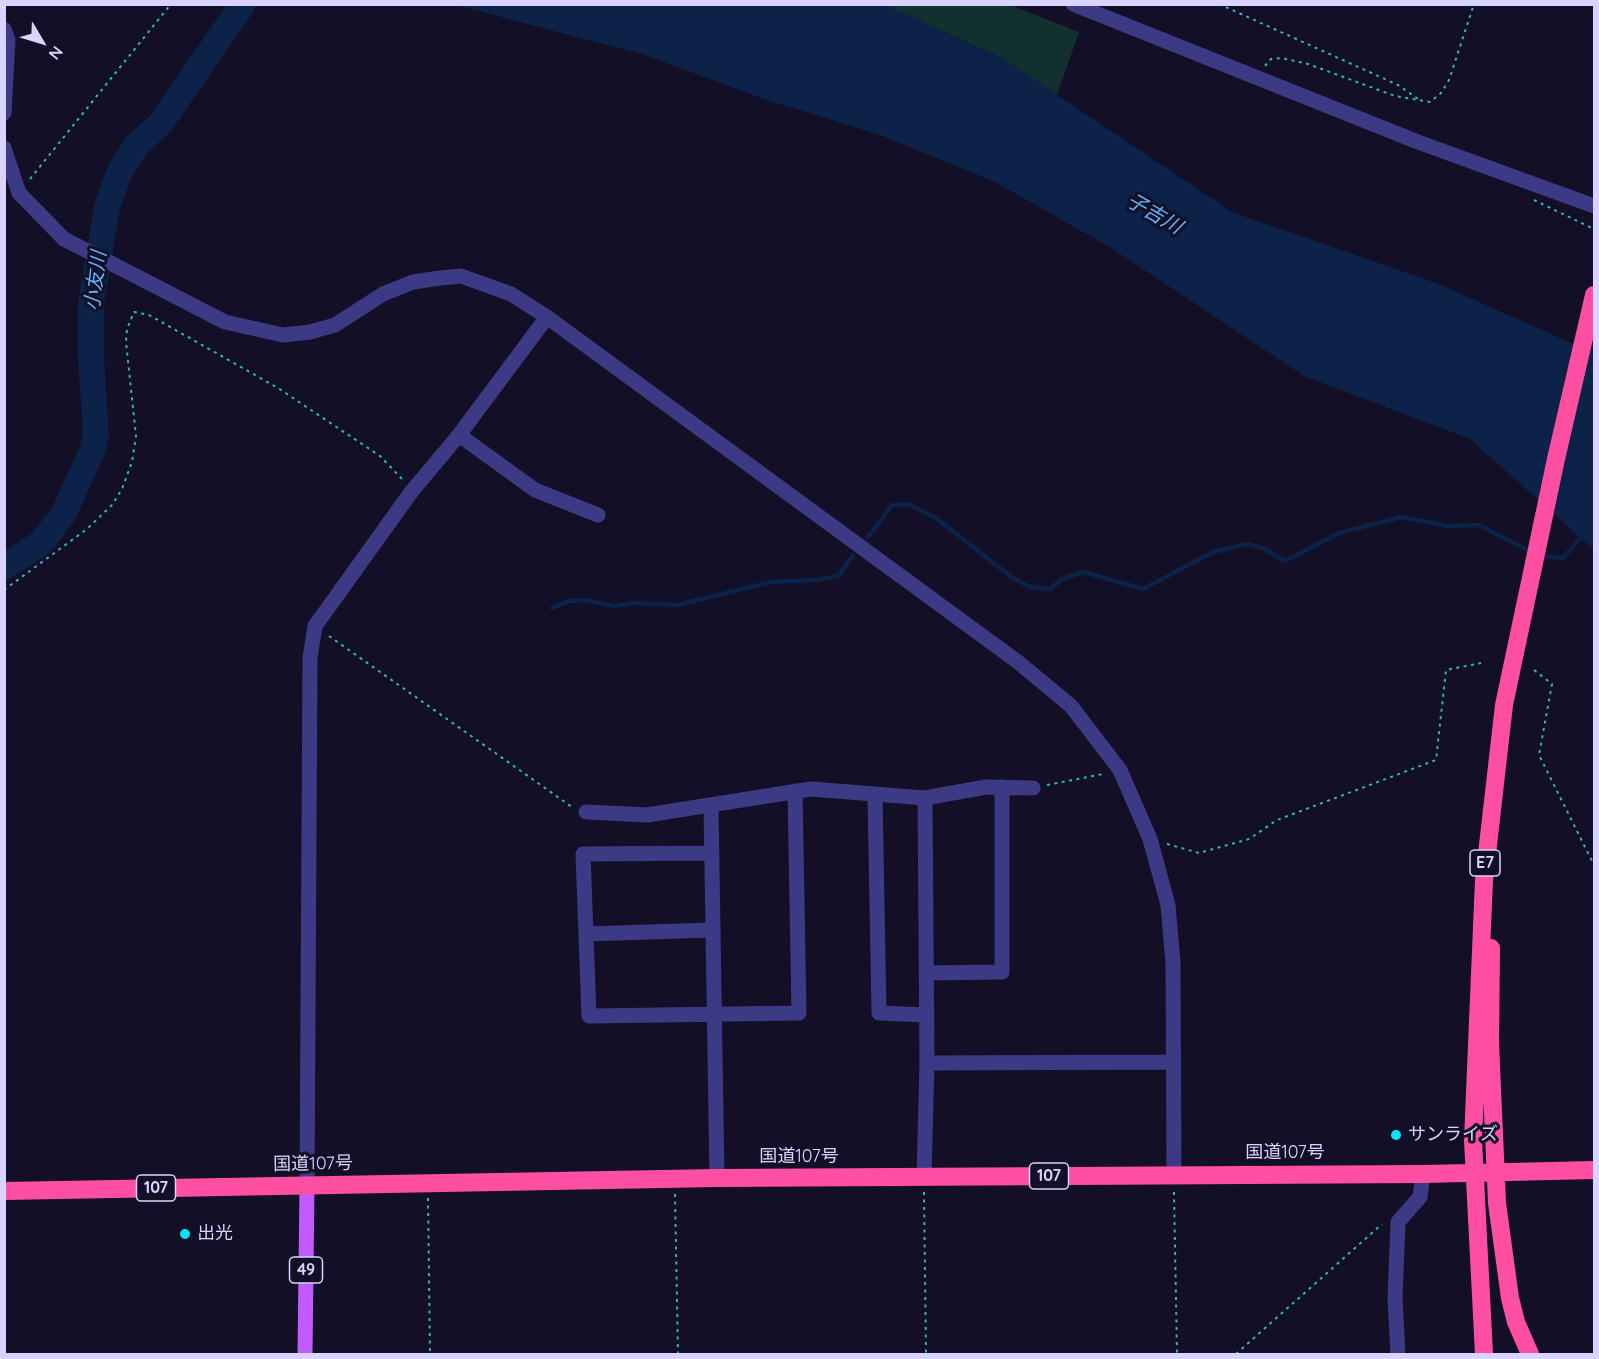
<!DOCTYPE html>
<meta charset="utf-8">
<style>
body{margin:0}
#map{position:relative;width:1599px;height:1359px;overflow:hidden;background:#130f26;font-family:Quicksand,sans-serif}
canvas{display:block}
.frame{position:absolute;inset:0;border:6px solid #d9d4ff;pointer-events:none}
.north{position:absolute;left:12px;top:12px;width:60px;height:60px;-webkit-text-stroke:4px #130f26;paint-order:stroke;rotate:128deg;font-size:16px;font-weight:700;line-height:24px;text-align:center;color:#d9d4ff}
.north::after{content:'';display:block;margin:auto;width:21px;height:27px;background:#d9d4ff;clip-path:polygon(50% 0,100% 100%,50% 72%,0 100%)}
</style>
<div id="map">
<canvas width="1599" height="1359"></canvas>
<div class="frame"></div>
<div class="north">N</div>
</div>
<script>
const c = document.querySelector('canvas').getContext('2d');
c.lineJoin = 'round';
function fill(path, color) { c.fillStyle = color; c.fill(path, 'evenodd'); }
const shape = rows => new Path2D(rows.map(r => 'M' + r).join(''));
function trace(path, color, width, dash) { c.strokeStyle = color; c.lineWidth = width; c.lineCap = dash ? 'butt' : 'round'; c.setLineDash(dash || []); c.stroke(path); }
function label(font, color, halo, rows, align = 'center') {
  c.font = font + ' Quicksand,"Noto Sans JP",sans-serif'; c.lineWidth = 6; c.setLineDash([]); c.textBaseline = 'middle'; c.strokeStyle = halo; c.fillStyle = color; for (const [text, x, y, turn = 0] of rows) {
    c.save(); c.translate(x, y); c.rotate((+turn || 0) * Math.PI / 180); c.textAlign = isNaN(turn) ? turn : align; if (halo) c.strokeText(text, 0, 0); c.fillText(text, 0, 0); c.restore();
  }
}
const green = shape([
 [884,5,1010,5,1079,32,1057,95,1000,57]
]);
const water = shape([
 [456,5,884,5,1000,57,1232,212,1436,283,1594,353,1594,550,1470,439,1304,376,1111,248,995,182,880,135,761,98,645,55]
]);
const stream = shape([
 [868,537,892,505,909,504,937,519,1013,578,1030,587,1050,589,1062,579,1083,572,1143,589,1213,552,1248,544,1263,548,1285,561,1339,533,1402,517,1448,526,1479,525,1533,553],
 [1541,556,1563,558,1584,534],
 [552,608,569,601,585,600,614,606,635,603,677,605,771,582,817,580,838,576,853,556]
]);
const river = shape([
 [4,567,41,543,48,534,64,513,92,451,96,436,91,357,91,303,107,207,119,173,136,146,160,124,243,4]
]);
const path = shape([
 [1219,4,1398,85,1421,101],
 [1265,66,1271,59,1282,58,1308,64,1395,96,1430,102,1441,93,1449,80,1474,4],
 [30,179,171,4],
 [1534,200,1594,229],
 [4,590,87,529,112,505,122,489,132,462,136,436,126,342,127,329,134,312,149,315,278,388,380,456,403,480],
 [329,636,572,807],
 [1534,670,1552,684,1539,755,1594,865],
 [1047,785,1103,774],
 [1167,844,1199,853,1249,839,1277,820,1436,760,1446,670,1481,663],
 [924,1192,926,1354],
 [1174,1192,1177,1354],
 [675,1194,678,1354],
 [428,1198,430,1354],
 [1236,1354,1382,1224]
]);
const minor = shape([
 [1073,4,1418,142,1594,206],
 [4,29,8,40,4,113],
 [4,148,19,193,64,239,225,322,283,335,310,332,335,325,383,294,413,282,440,278,461,276,511,294,547,317,1018,662,1071,706,1120,770,1150,839,1168,905,1173,963,1174,1175],
 [459,435,535,490,598,515],
 [875,796,879,1013,927,1015],
 [711,806,717,1178],
 [586,812,647,815,811,789,925,798,986,787,1033,788],
 [711,853,583,854,589,1016,799,1013,795,791],
 [586,934,712,930],
 [926,973,1002,972,1002,787],
 [927,1063,1173,1062],
 [924,1177,927,1063,925,798],
 [307,1186,310,658,315,626,412,491,459,435,547,317],
 [1398,1354,1395,1299,1398,1222,1420,1197,1423,1174]
]);
const major = shape([
 [305,1354,307,1186]
]);
const highway = shape([
 [1491,948,1490,1043,1497,1203,1510,1298,1516,1322,1530,1354],
 [4,1191,717,1178,1423,1174,1594,1170],
 [1484,1354,1473,1140,1484,880,1504,705,1556,459,1594,295]
]);
const markers = [
 [1396,1135,6,"#00e5ff"],
 [185,1234,6,"#00e5ff"]
];
const shields = [
 [1485,863,30],
 [1049,1176,39],
 [156,1188,39],
 [306,1270,33]
];
const shieldNames = [
 ["E7",1485,863],
 ["107",1049,1176],
 ["107",156,1188],
 ["49",306,1270]
];
const poiNames = [
 ["サンライズ",1408,1135],
 ["出光",197,1234]
];
const streetNames = [
 ["国道107号",1285,1153],
 ["国道107号",799,1157],
 ["国道107号",313,1164,-1]
];
const waterNames = [
 ["子吉川",1154,214,30],
 ["小友川",96,281,-83]
];
fill(green, '#12302f');
fill(water, '#0c2248');
trace(stream, '#0c2248', 4.5);
trace(river, '#0c2248', 26);
trace(path, '#2fb8b0', 2, [3, 4.5]);
trace(minor, '#3d3a85', 15);
trace(major, '#c25bff', 15);
trace(highway, '#ff4fa3', 18);
for (const [x, y, r, color] of markers) { const dot = new Path2D(); dot.arc(x, y, r, 0, 2 * Math.PI); c.fillStyle = color; c.fill(dot); trace(dot, '#130f26', 2); }
for (const [x, y, w] of shields) { const box = new Path2D(); box.roundRect(x - w / 2, y - 13, w, 26, 4.5); c.fillStyle = '#130f26'; c.fill(box); trace(box, '#d9d4ff', 1.5); }
label('bold 16px', '#d9d4ff', null, shieldNames);
label('18px', '#d9d4ff', '#130f26', poiNames, 'left');
label('18px', '#d9d4ff', '#130f26', streetNames);
label('italic 20px', '#62b6ff', '#130f26', waterNames);
</script>
